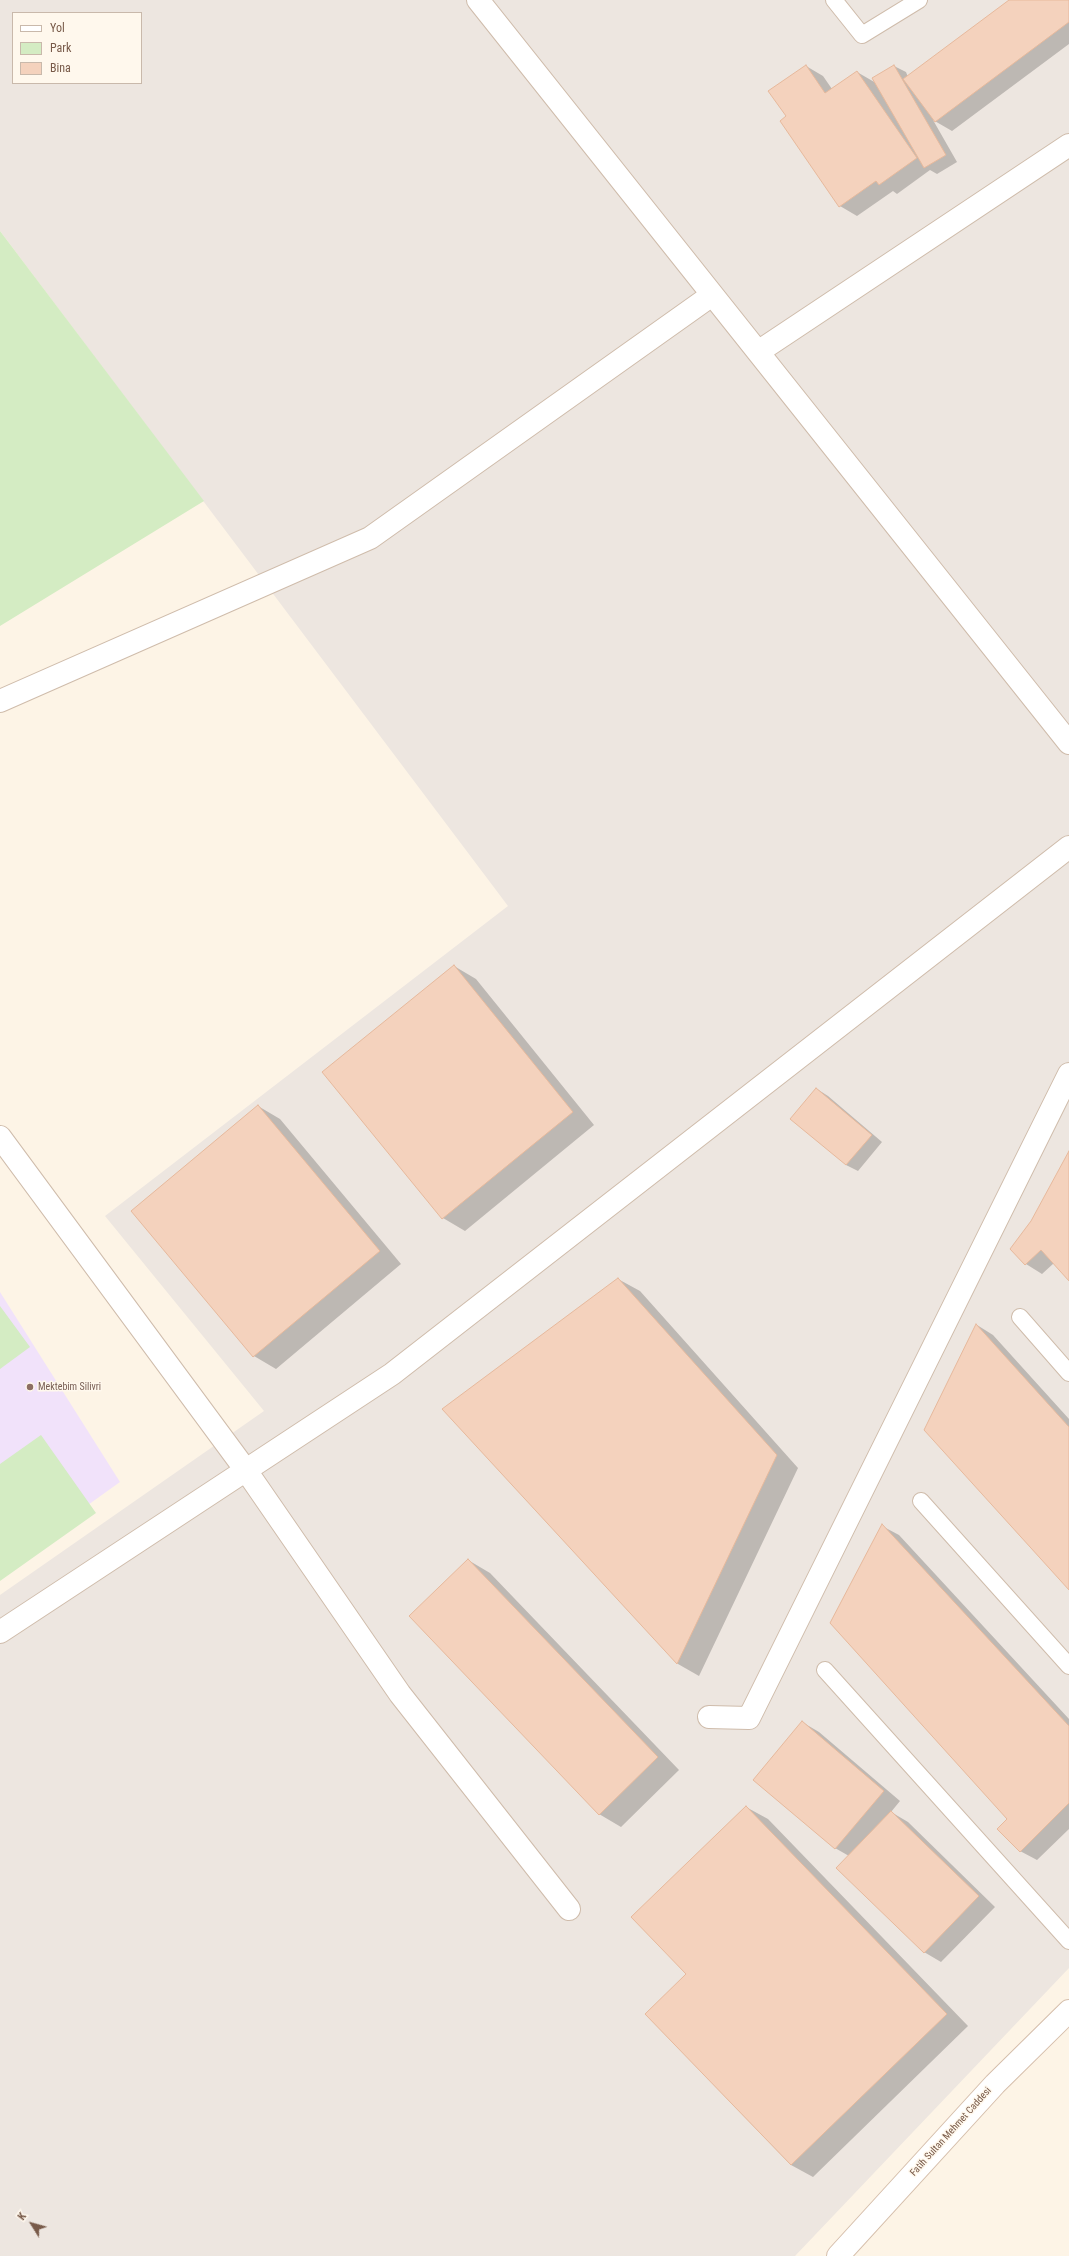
<!DOCTYPE html>
<style>
body{margin:0}
#map{position:relative;width:1069px;height:2256px;overflow:hidden;background:#fdf4e6;font-family:"Roboto Condensed",sans-serif}
canvas{display:block}
.legend{position:absolute;left:12px;top:12px;width:130px;height:72px;box-sizing:border-box;background:#fff8ed;border:1px solid #c9b9ab;margin:0;padding:5px 7px;list-style:none;font-size:12px;color:#785a49}
.legend li{display:flex;align-items:center;gap:8px;height:20px}
.legend b{width:20px;border:1px solid #c9b9ab}
.north{position:absolute;left:12px;top:2204px;width:40px;height:40px;-webkit-text-stroke:3px #fff8ed;paint-order:stroke;rotate:307deg;font-size:11px;font-weight:700;line-height:16px;text-align:center;color:#785a49}
.north::after{content:'';display:block;margin:auto;width:14px;height:18px;background:#785a49;clip-path:polygon(50% 0,100% 100%,50% 72%,0 100%)}
</style>
<div id="map">
<canvas width="1069" height="2256"></canvas>
<ul class="legend">
<li><b style="height:5px;background:#fff"></b>Yol</li>
<li><b style="height:11px;background:#d4ecc3"></b>Park</li>
<li><b style="height:11px;background:#f4d2bd"></b>Bina</li>
</ul>
<div class="north">K</div>
</div>
<script>
const c = document.querySelector('canvas').getContext('2d');
c.lineJoin = 'round';
function fill(path, color) { c.fillStyle = color; c.fill(path, 'evenodd'); }
const shape = rows => new Path2D(rows.map(r => 'M' + r).join(''));
function trace(path, color, width, dash) { c.strokeStyle = color; c.lineWidth = width; c.lineCap = dash ? 'butt' : 'round'; c.setLineDash(dash || []); c.stroke(path); }
function label(font, color, halo, rows, align = 'center') {
  c.font = font + ' "Roboto Condensed",sans-serif'; c.lineWidth = 3; c.setLineDash([]); c.textBaseline = 'middle'; c.strokeStyle = halo; c.fillStyle = color; for (const [text, x, y, turn = 0] of rows) {
    c.save(); c.translate(x, y); c.rotate((+turn || 0) * Math.PI / 180); c.textAlign = isNaN(turn) ? turn : align; if (halo) c.strokeText(text, 0, 0); c.fillText(text, 0, 0); c.restore();
  }
}
const industrial = shape([
 [0,0,1069,0,1069,1968,795,2256,0,2256,0,1595,264,1411,105,1216,508,906,0,231],
 [13,13,141,13,141,83,13,83]
]);
const education = shape([
 [0,1292,120,1482,0,1568]
]);
const green = shape([
 [0,231,204,501,0,626],
 [0,1306,30,1347,0,1369],
 [41,1435,96,1513,0,1581,0,1464]
]);
const shadow = shape([
 [1011,0,1069,0,1069,44,952,131,933,120,957,162,937,174,930,170,897,194,893,191,857,216,840,206,787,116,806,66,823,76,832,89,857,72,876,83,894,66,906,72,908,77],
 [454,966,476,979,594,1125,465,1231,443,1218,324,1072],
 [817,1089,828,1096,882,1142,858,1171,846,1165],
 [258,1106,280,1119,401,1264,276,1369,254,1356,132,1211],
 [1069,1153,1069,1280,1054,1263,1042,1274,1026,1264,1032,1222],
 [618,1279,640,1291,798,1468,699,1676,678,1664,444,1409],
 [977,1325,993,1335,1069,1419,1069,1589],
 [882,1526,899,1535,1069,1719,1069,1829,1037,1860,1020,1851],
 [468,1560,490,1573,679,1770,621,1827,599,1814],
 [802,1722,819,1732,900,1801,891,1812,908,1822,995,1907,941,1962,924,1952,849,1856,835,1848],
 [746,1807,768,1819,968,2026,813,2177,791,2165,646,2014,687,1974]
]);
const building = shape([
 [1009,0,1069,0,1069,22,935,122,903,79,1009,0],
 [806,65,825,93,857,71,917,158,879,185,876,181,839,207,780,121,786,116,768,91,806,65],
 [894,65,946,155,924,168,872,78,894,65],
 [454,965,573,1112,442,1219,322,1072,454,965],
 [816,1088,872,1135,846,1165,790,1119,816,1088],
 [258,1105,380,1251,253,1357,131,1211,258,1105],
 [1069,1151,1069,1281,1041,1250,1025,1265,1010,1249,1031,1221,1069,1151],
 [618,1278,777,1455,677,1664,442,1409,618,1278],
 [976,1324,1069,1427,1069,1590,924,1430,976,1324],
 [882,1524,1069,1726,1069,1803,1020,1852,997,1829,1007,1819,830,1623,882,1524],
 [468,1559,658,1757,599,1815,409,1616,468,1559],
 [802,1721,884,1791,835,1849,753,1780,802,1721],
 [746,1806,947,2014,791,2165,645,2014,686,1974,631,1917,746,1806],
 [891,1811,979,1896,924,1953,836,1868,891,1811]
]);
const lane = shape([
 [834,0,862,35,919,0],
 [1020,1317,1069,1373],
 [921,1501,1069,1666],
 [825,1670,1069,1941]
]);
const street = shape([
 [478,0,1069,743],
 [758,352,1069,145],
 [0,701,370,538,712,295],
 [0,1137,245,1469,400,1694,569,1909],
 [0,1632,392,1374,1069,847],
 [709,1717,749,1718,1069,1074]
]);
const secondary = shape([
 [838,2256,995,2084,1069,2011]
]);
const markers = [
 [30,1387,4,"#8d6e63"]
];
const educationNames = [
 ["Mektebim Silivri",38,1387]
];
const streetNames = [
 ["Fatih Sultan Mehmet Caddesi",951,2132,-48]
];
fill(industrial, '#ede6e0');
fill(education, '#f1e2fa');
fill(green, '#d4ecc3');
fill(shadow, '#0003');
fill(building, '#f4d2bd');
trace(building, '#e7b99c', 1);
trace(lane, '#cfbcab', 18);
trace(street, '#cfbcab', 24);
trace(secondary, '#d5beab', 24);
trace(lane, '#fff', 16);
trace(street, '#fff', 22);
trace(secondary, '#fff', 22);
for (const [x, y, r, color] of markers) { const dot = new Path2D(); dot.arc(x, y, r, 0, 2 * Math.PI); c.fillStyle = color; c.fill(dot); trace(dot, '#fff8ed', 1.5); }
label('10px', '#785e54', '#fff8ed', educationNames, 'left');
label('10px', '#785a49', '#fff8ed', streetNames);
</script>
